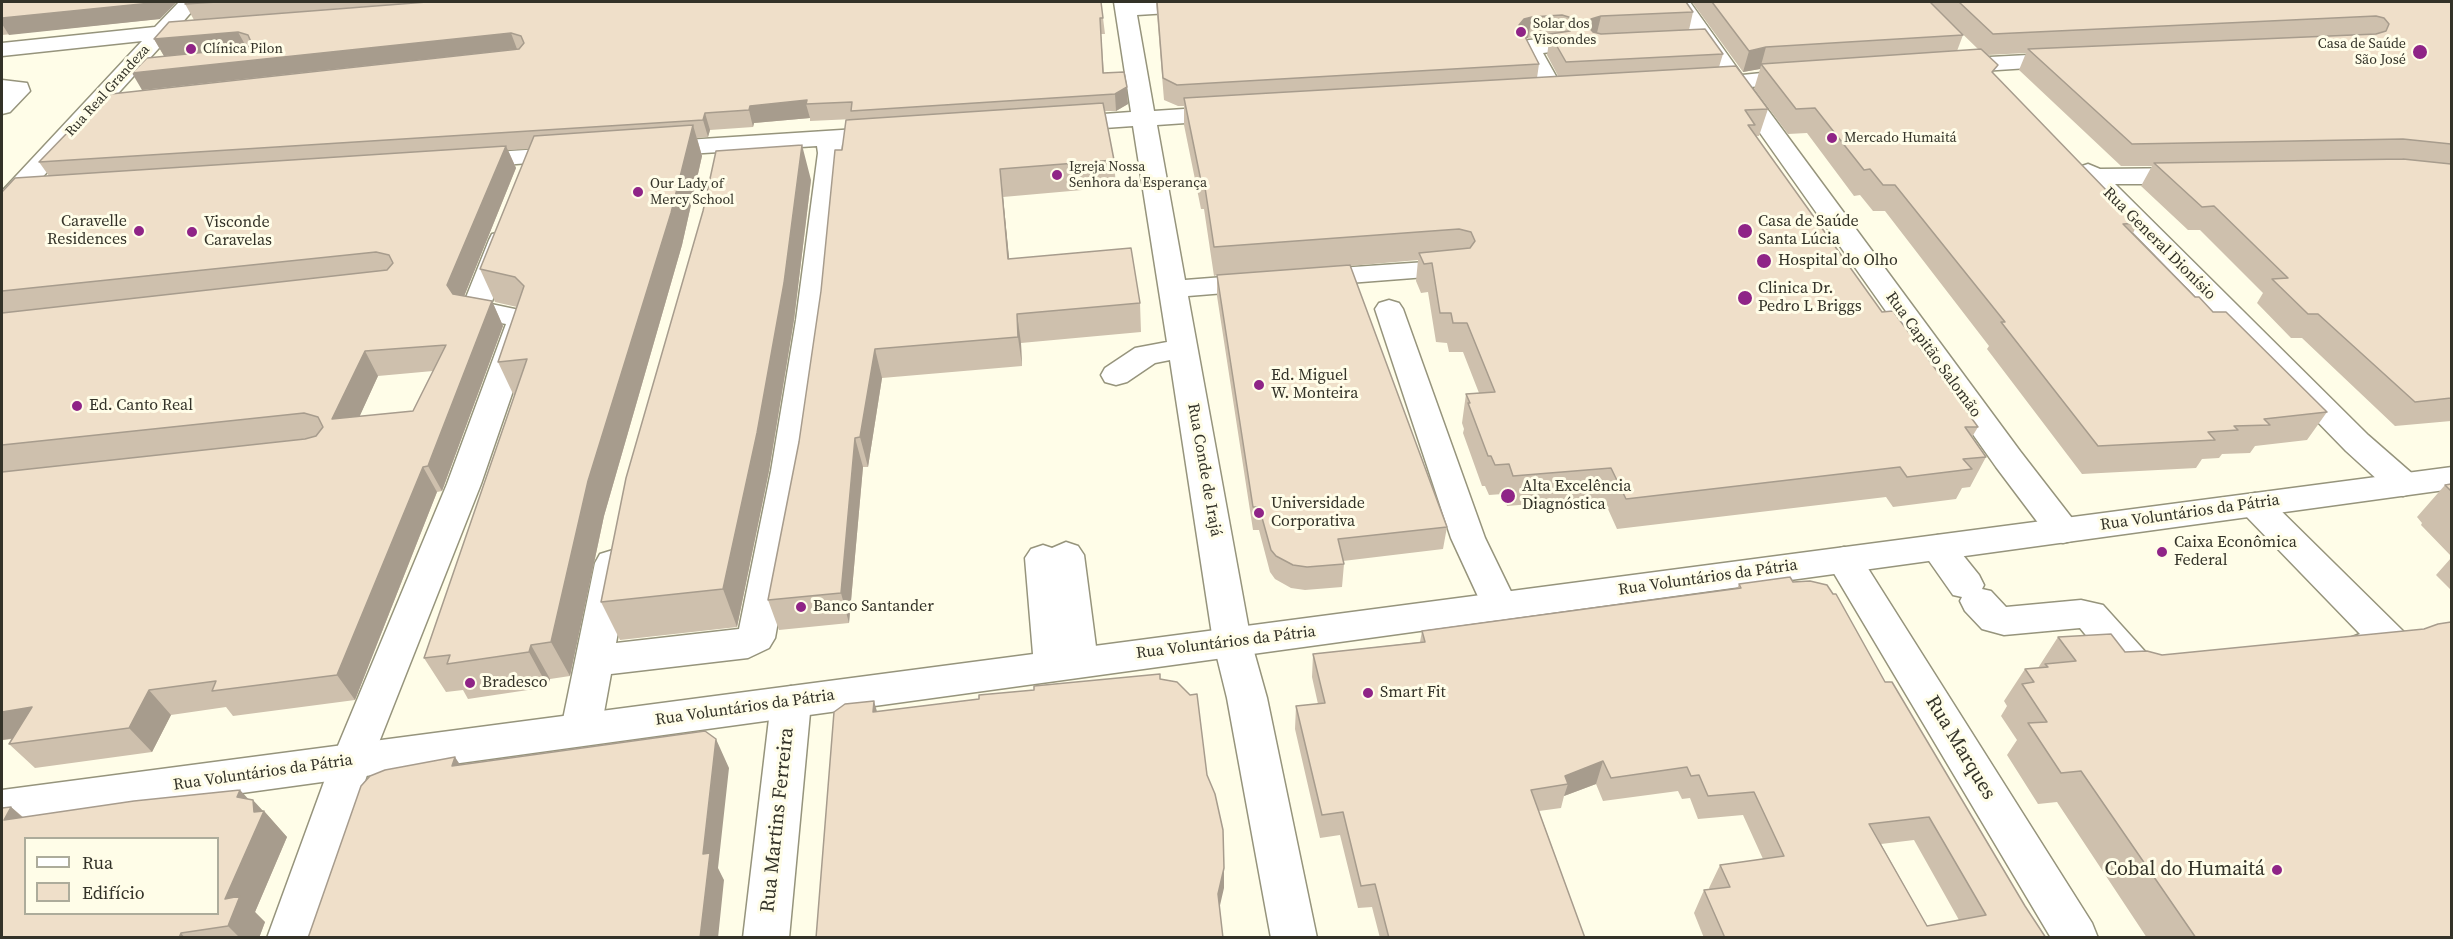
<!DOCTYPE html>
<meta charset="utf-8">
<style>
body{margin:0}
#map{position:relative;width:2453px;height:939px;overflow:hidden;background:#fffde8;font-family:"Source Serif 4",serif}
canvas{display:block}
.frame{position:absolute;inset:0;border:3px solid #333228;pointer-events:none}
.legend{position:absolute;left:24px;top:837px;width:195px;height:78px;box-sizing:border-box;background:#fffde8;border:2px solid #adac9b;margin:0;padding:8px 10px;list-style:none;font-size:18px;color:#333228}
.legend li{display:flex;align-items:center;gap:12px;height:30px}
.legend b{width:30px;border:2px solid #adac9b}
</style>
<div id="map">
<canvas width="2453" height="939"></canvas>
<div class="frame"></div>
<ul class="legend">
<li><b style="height:8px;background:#fff"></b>Rua</li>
<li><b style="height:16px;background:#efdfc9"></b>Edifício</li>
</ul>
</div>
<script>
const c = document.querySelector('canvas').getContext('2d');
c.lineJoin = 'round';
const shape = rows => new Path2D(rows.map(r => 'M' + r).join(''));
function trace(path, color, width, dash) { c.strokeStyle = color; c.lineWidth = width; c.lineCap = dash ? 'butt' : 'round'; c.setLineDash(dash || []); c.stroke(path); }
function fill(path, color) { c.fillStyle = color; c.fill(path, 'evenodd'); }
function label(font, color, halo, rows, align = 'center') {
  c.font = font + ' "Source Serif 4",serif'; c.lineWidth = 6; c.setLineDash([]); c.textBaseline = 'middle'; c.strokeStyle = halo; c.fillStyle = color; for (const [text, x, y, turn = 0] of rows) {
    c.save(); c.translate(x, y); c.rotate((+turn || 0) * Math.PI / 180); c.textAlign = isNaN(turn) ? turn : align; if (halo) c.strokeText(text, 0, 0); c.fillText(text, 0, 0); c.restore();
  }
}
const minor = shape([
 [1114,2,1209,2,1211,5,1208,9,1201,11,1137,15,1154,111,1229,106,1237,108,1241,113,1237,118,1229,120,1157,125,1185,280,1262,274,1272,276,1276,282,1272,288,1262,290,1188,296,1251,641,1267,698,1317,938,1271,938,1227,698,1213,641,1170,360,1155,363,1127,382,1116,385,1105,382,1101,375,1105,368,1135,348,1167,342,1133,126,1062,131,1054,129,1050,124,1054,119,1062,117,1131,112,1114,2],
 [1670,2,1690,2,1742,75,1801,69,1809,71,1812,76,1809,81,1751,87,2020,451,2075,522,2080,531,2075,540,2063,543,2051,540,1996,467,1729,89,1703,92,1695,90,1692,85,1695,80,1720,77,1670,2],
 [1558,38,1566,40,1569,45,1566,50,1543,53,1566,94,1562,99,1554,101,1546,99,1542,94,1518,47,1521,42,1529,40,1558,38],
 [2067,53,2075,55,2078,60,2075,65,1951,73,1943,71,1940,66,1943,61,1951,59,2067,53],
 [2,80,27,83,30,91,10,112,2,114,2,80],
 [888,127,897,129,900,134,897,139,842,144,826,320,805,471,775,638,769,648,748,658,611,674,601,729,595,741,581,745,567,741,561,729,595,563,600,554,613,550,626,554,631,563,616,643,739,629,771,471,796,320,818,153,817,146,655,156,646,154,643,149,646,144,655,142,888,127],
 [570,147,579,149,582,154,579,159,466,168,457,166,454,161,457,156,466,154,570,147],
 [2088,164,2100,169,2191,168,2200,171,2204,176,2200,181,2191,184,2115,184,2368,435,2415,476,2420,484,2415,492,2403,496,2391,492,2346,451,2079,177,2075,172,2079,167,2088,164],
 [502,232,512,234,515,240,491,304,529,312,537,321,481,484,372,760,313,938,267,938,332,760,447,484,506,324,465,316,461,310,489,240,492,234,502,232],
 [1455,260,1465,262,1469,268,1465,274,1310,286,1300,284,1296,278,1300,272,1310,270,1455,260],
 [1389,300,1399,303,1403,309,1485,538,1518,606,1513,616,1500,620,1487,616,1451,538,1375,309,1379,303,1389,300],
 [2255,493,2267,497,2406,634,2412,644,2406,654,2363,663,2350,658,2344,648,2350,638,2360,634,2243,513,2238,505,2243,497,2255,493],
 [1938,535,1950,539,1979,575,1984,585,1982,589,1991,591,2006,607,2081,600,2103,605,2150,657,2155,668,2150,679,2136,683,2122,679,2080,628,2004,635,1982,629,1965,611,1960,601,1962,597,1953,595,1920,548,1926,539,1938,535],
 [1066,542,1078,546,1084,555,1098,662,1092,673,1079,677,1068,673,1067,677,1053,681,1039,677,1034,666,1025,558,1031,549,1043,545,1052,548,1066,542],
 [1844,547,1857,551,2092,923,2098,938,2051,938,1826,560,1831,551,1844,547],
 [791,686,805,691,811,702,789,938,743,938,771,702,777,691,791,686]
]);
const major = shape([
 [179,2,200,2,181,24,206,22,214,23,217,28,214,33,168,38,11,212,2,214,2,191,142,41,2,56,2,43,155,27,179,2],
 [2452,467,2452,489,2,826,2,790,2452,467]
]);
const wall = shape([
 [2,2,160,19,2,35],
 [184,2,426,2,194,20],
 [427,2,1103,18,1105,34,1101,34,1104,73,1128,104,1116,111,1105,111,1114,160,1116,187,1003,197,1009,259,1140,303,1141,332,1021,343,1022,366,882,378,868,467,863,467,849,623,779,630,768,600,799,442,842,150,853,119,810,121,810,118,754,123,753,127,710,130,708,137,697,138,702,156,682,245,604,516,570,676,550,679,548,687,468,699,463,690,446,692,424,658,515,396,514,396,498,362,517,307,495,302,480,269,529,149,508,150,516,168,464,296,492,301,503,326,445,483,442,491,437,492,355,700,233,716,226,707,171,715,152,752,35,768,9,744,12,739,2,740,2,192,49,176,39,162,517,49,142,90,140,65,137,59,247,48,164,56,154,39],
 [433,371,413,411,359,417,378,376],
 [1156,2,1693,12,1689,30,1723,54,1719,67,1768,109,1759,136,1756,136,1882,312,1978,427,1972,437,1986,457,1970,487,1962,488,1956,499,1893,507,1886,497,1617,529,1603,498,1507,506,1503,494,1489,495,1485,486,1482,486,1463,433,1464,429,1462,423,1466,394,1479,393,1463,352,1449,352,1447,343,1436,342,1428,292,1421,293,1416,281,1418,260,1350,266,1447,527,1443,549,1343,561,1344,564,1342,587,1305,590,1291,588,1275,579,1270,572,1259,530,1253,530,1217,296,1217,275,1214,276,1204,209,1201,209,1184,125,1184,106,1178,106,1164,100],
 [1550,36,1547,55,1558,76,1537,78,1539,64,1526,38],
 [1692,2,2451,2,2451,421,2395,426,2302,338,2291,338,2257,303,2263,293,2200,230,2188,230,2141,186,2152,166,2121,166,2019,70,2026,53,1987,55,1994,74,2138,223,2133,233,2195,297,2327,412,2307,440,2255,446,2250,453,2222,454,2219,458,2202,459,2196,468,2082,474,1987,349,1989,346,1885,211,1873,211,1860,195,1854,196,1807,133,1788,134,1754,89,1760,69,1743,72],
 [1946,18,1978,49,1957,51,1963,35],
 [811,180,794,320,769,471,737,627,620,640,601,602],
 [2451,484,2451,556,2421,525,2422,523,2417,517,2445,485],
 [2451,558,2451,590,2436,575],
 [1793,582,1885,682,2025,906,2046,938,1704,938,1694,913,1704,890,1710,890,1709,888,1720,865,1763,859,1743,815,1698,819,1690,798,1682,799,1678,791,1603,801,1596,784,1564,796,1561,808,1539,811,1585,938,1380,938,1372,907,1358,908,1340,835,1320,838,1295,729,1296,706,1318,704,1312,677,1313,654,1420,642,1422,631,1737,589,1739,584],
 [1914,840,1959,920,1927,926,1881,844],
 [2058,637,2125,652,2451,938,2147,938,2057,802,2038,804,2007,755,2017,740,2001,716,2007,706,2004,701,2025,669,2038,668],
 [249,799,263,811,264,811,287,837,255,912,265,922,259,938,2,938,11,807,23,817]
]);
const shadedWall = shape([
 [152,2,177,2,160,19,9,35,2,24,2,18],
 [1601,16,1596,37,1588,26,1591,19],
 [1532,17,1528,38,1520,40,1519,25,1524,19],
 [238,32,247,48,164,56,154,39],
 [511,33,517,49,142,90,132,73],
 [1766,47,1760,69,1743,72,1749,51],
 [1127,87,1128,104,1116,111,1115,94],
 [807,100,806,104,810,118,754,123,753,127,749,110,750,106],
 [705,113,710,130,708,137,703,120],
 [693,125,702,156,682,245,604,516,570,676,551,642,588,481],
 [802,145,811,180,794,320,769,471,737,627,723,589],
 [506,146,516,168,459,309,447,285],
 [1000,169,1003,197,1012,287,1008,259],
 [492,301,503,326,442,491,428,466],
 [1017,314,1021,343,1022,366,1018,337],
 [875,349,882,378,868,467,860,437],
 [365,351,378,376,347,444,332,419],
 [855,438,863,467,849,623,841,593],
 [423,467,437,492,355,700,337,675],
 [531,645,550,679,548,687,529,652],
 [149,690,171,715,152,752,129,728],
 [874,701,880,722,873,712],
 [32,707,57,732,2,740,2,712],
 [716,739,729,768,718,868,724,880,718,938,700,938,703,854],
 [455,757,474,786,452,766],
 [1603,761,1596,784,1564,796,1568,784,1565,776],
 [240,790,253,804,253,800,264,812,264,811,287,837,255,912,265,922,259,938,240,938,228,926,225,899,237,797],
 [11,807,40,833,4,820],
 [1224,868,1224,888,1218,914,1218,894],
 [181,933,185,938,179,938]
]);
const building = shape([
 [2,2,152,2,151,3,2,18,2,2],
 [187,2,217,2,185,4,187,2],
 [427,2,1101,2,1103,18,1100,18,1103,73,1124,72,1127,87,1115,94,851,111,852,102,806,104,807,100,750,106,749,110,705,113,703,120,39,162,68,132,73,132,111,94,519,49,524,43,521,36,511,33,132,73,146,59,137,59,247,48,251,42,248,35,238,32,154,39,169,22,427,2],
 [1157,2,1686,2,1693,12,1601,16,1591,19,1588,26,1593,32,1601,34,1705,29,1723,54,1566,62,1550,34,1570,31,1575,25,1572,18,1562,15,1532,17,1524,19,1519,25,1539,64,1177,85,1163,78,1157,2],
 [1712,2,1930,2,1963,35,1766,47,1749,51,1712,2],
 [1959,2,2451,2,2451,144,2403,139,2132,144,2028,49,2376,34,2386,31,2389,24,2384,18,2376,16,1993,34,1959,2],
 [1981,49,1998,65,1992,72,2138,223,2123,224,2195,297,2199,297,2213,312,2226,312,2327,412,2264,419,2270,425,2234,426,2238,430,2208,432,2215,440,2098,446,2001,322,2005,322,1895,185,1883,185,1870,169,1864,170,1815,108,1796,109,1761,64,1981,49],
 [1736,66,1768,109,1745,110,1755,125,1748,125,1882,312,1893,311,1978,427,1965,427,1986,457,1963,459,1972,469,1907,477,1900,467,1626,499,1611,468,1513,476,1509,464,1495,465,1491,456,1488,456,1468,403,1470,403,1466,394,1495,392,1467,323,1453,323,1451,313,1440,313,1432,263,1424,264,1419,253,1470,248,1475,241,1471,232,1459,229,1214,247,1204,181,1201,181,1184,98,1736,66],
 [1103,103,1114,160,1000,169,1008,259,1131,248,1140,303,1017,314,1018,337,875,349,860,437,855,438,841,593,768,600,799,442,821,291,835,150,842,150,846,120,1103,103],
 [693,125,671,213,588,481,551,642,531,645,529,652,447,664,450,655,424,658,527,359,498,362,524,286,515,277,480,269,534,136,693,125],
 [802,145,784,283,757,433,723,589,601,602,626,478,703,211,716,151,802,145],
 [506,146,447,285,453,294,492,301,431,458,428,466,423,467,337,675,212,691,216,681,149,690,129,728,9,744,32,707,2,712,2,472,305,439,316,436,323,427,318,417,304,413,2,445,2,313,387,270,393,263,389,255,376,252,2,291,2,192,15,178,506,146],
 [446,345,413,411,332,419,365,351,446,345],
 [2403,159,2451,164,2451,398,2415,402,2318,314,2308,314,2272,279,2288,278,2214,206,2202,207,2154,163,2403,159],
 [1350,265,1447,527,1338,539,1344,564,1307,567,1293,565,1276,556,1271,550,1259,507,1253,507,1217,275,1350,265],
 [2451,484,2451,491,2445,485,2451,484],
 [1790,577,1793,582,1810,581,1827,585,1833,594,1836,594,1885,682,1892,682,2025,906,2046,938,1725,938,1704,890,1730,887,1720,865,1784,856,1754,792,1708,796,1699,775,1691,776,1687,767,1611,778,1603,761,1565,776,1568,784,1531,790,1585,938,1389,938,1375,884,1361,886,1343,812,1322,815,1296,706,1325,703,1313,654,1425,642,1422,631,1741,588,1739,584,1790,577],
 [1929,817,1986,915,1927,926,1869,824,1929,817],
 [2451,622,2451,938,2196,938,2081,771,2061,773,2028,723,2047,722,2022,684,2034,682,2025,669,2048,667,2045,664,2076,661,2058,637,2111,634,2125,652,2147,651,2162,655,2424,629,2438,624,2451,622],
 [1160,674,1160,679,1177,682,1190,695,1197,694,1207,775,1215,794,1223,830,1224,868,1218,894,1223,938,816,938,834,712,845,704,874,701,873,712,979,699,979,695,1034,690,1034,686,1160,674],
 [705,731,716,739,703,854,710,853,700,938,308,938,361,786,370,776,385,770,455,757,452,766,705,731],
 [240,790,237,797,253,800,254,812,264,811,225,899,240,896,228,926,181,933,179,938,2,938,2,808,11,807,4,820,134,801,240,790],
 [26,838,218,838,218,914,26,914,26,838]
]);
const markers = [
 [1521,32,6,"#8f2487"],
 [191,49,6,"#8f2487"],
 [2420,52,8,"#8f2487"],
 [1832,138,6,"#8f2487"],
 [1057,175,6,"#8f2487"],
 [638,192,6,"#8f2487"],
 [139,231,6,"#8f2487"],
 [1745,231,8,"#8f2487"],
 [192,232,6,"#8f2487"],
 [1764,261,8,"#8f2487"],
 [1745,298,8,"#8f2487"],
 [1259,385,6,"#8f2487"],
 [77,406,6,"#8f2487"],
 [1508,496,8,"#8f2487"],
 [1259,513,6,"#8f2487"],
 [2162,552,6,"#8f2487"],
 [801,607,6,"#8f2487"],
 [470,683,6,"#8f2487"],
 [1368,693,6,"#8f2487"],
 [2277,870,6,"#8f2487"]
];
const farPoinames = [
 ["Solar dos",1533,24],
 ["Viscondes",1533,40],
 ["Casa de Saúde",2406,44,"right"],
 ["São José",2406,60,"right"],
 ["Clínica Pilon",203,49],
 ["Mercado Humaitá",1844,138],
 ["Igreja Nossa",1069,167],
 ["Senhora da Esperança",1069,183],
 ["Our Lady of",650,184],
 ["Mercy School",650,200]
];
const farStreetnames = [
 ["Rua Real Grandeza",108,91,-48]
];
const poiNames = [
 ["Caravelle",127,222,"right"],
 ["Residences",127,240,"right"],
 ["Casa de Saúde",1758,222],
 ["Santa Lúcia",1758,240],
 ["Visconde",204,223],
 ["Caravelas",204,241],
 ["Hospital do Olho",1778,261],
 ["Clinica Dr.",1758,289],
 ["Pedro L Briggs",1758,307],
 ["Ed. Miguel",1271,376],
 ["W. Monteira",1271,394],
 ["Ed. Canto Real",89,406],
 ["Alta Excelência",1522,487],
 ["Diagnóstica",1522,505],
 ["Universidade",1271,504],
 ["Corporativa",1271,522],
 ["Caixa Econômica",2174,543],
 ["Federal",2174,561],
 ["Banco Santander",813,607],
 ["Bradesco",482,683],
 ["Smart Fit",1380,693]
];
const streetNames = [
 ["Rua General Dionísio",2159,244,45],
 ["Rua Capitão Salomão",1933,355,54],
 ["Rua Conde de Irajá",1204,470,80],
 ["Rua Voluntários da Pátria",2190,513,-8],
 ["Rua Voluntários da Pátria",1708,578,-8],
 ["Rua Voluntários da Pátria",1226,643,-7],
 ["Rua Voluntários da Pátria",745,708,-8],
 ["Rua Voluntários da Pátria",263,773,-8]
];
const nearStreetnames = [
 ["Rua Marques",1960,748,59],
 ["Rua Martins Ferreira",778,820,-84]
];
const nearPoinames = [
 ["Cobal do Humaitá",2265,870]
];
trace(minor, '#96947c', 3);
trace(major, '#96947c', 3);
fill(minor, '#fff');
fill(major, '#fff');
fill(wall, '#cec0ad');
fill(shadedWall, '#a79c8d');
fill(building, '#efdfc9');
trace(building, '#a79c8d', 1.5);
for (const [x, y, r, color] of markers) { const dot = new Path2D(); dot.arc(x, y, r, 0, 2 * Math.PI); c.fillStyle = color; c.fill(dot); trace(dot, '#fffde8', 2); }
label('14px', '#333228', '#fffde8', farPoinames, 'left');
label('14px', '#333228', '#fffde8', farStreetnames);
label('16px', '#333228', '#fffde8', poiNames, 'left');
label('16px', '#333228', '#fffde8', streetNames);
label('20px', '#333228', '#fffde8', nearStreetnames);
label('20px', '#333228', '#fffde8', nearPoinames, 'right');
</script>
